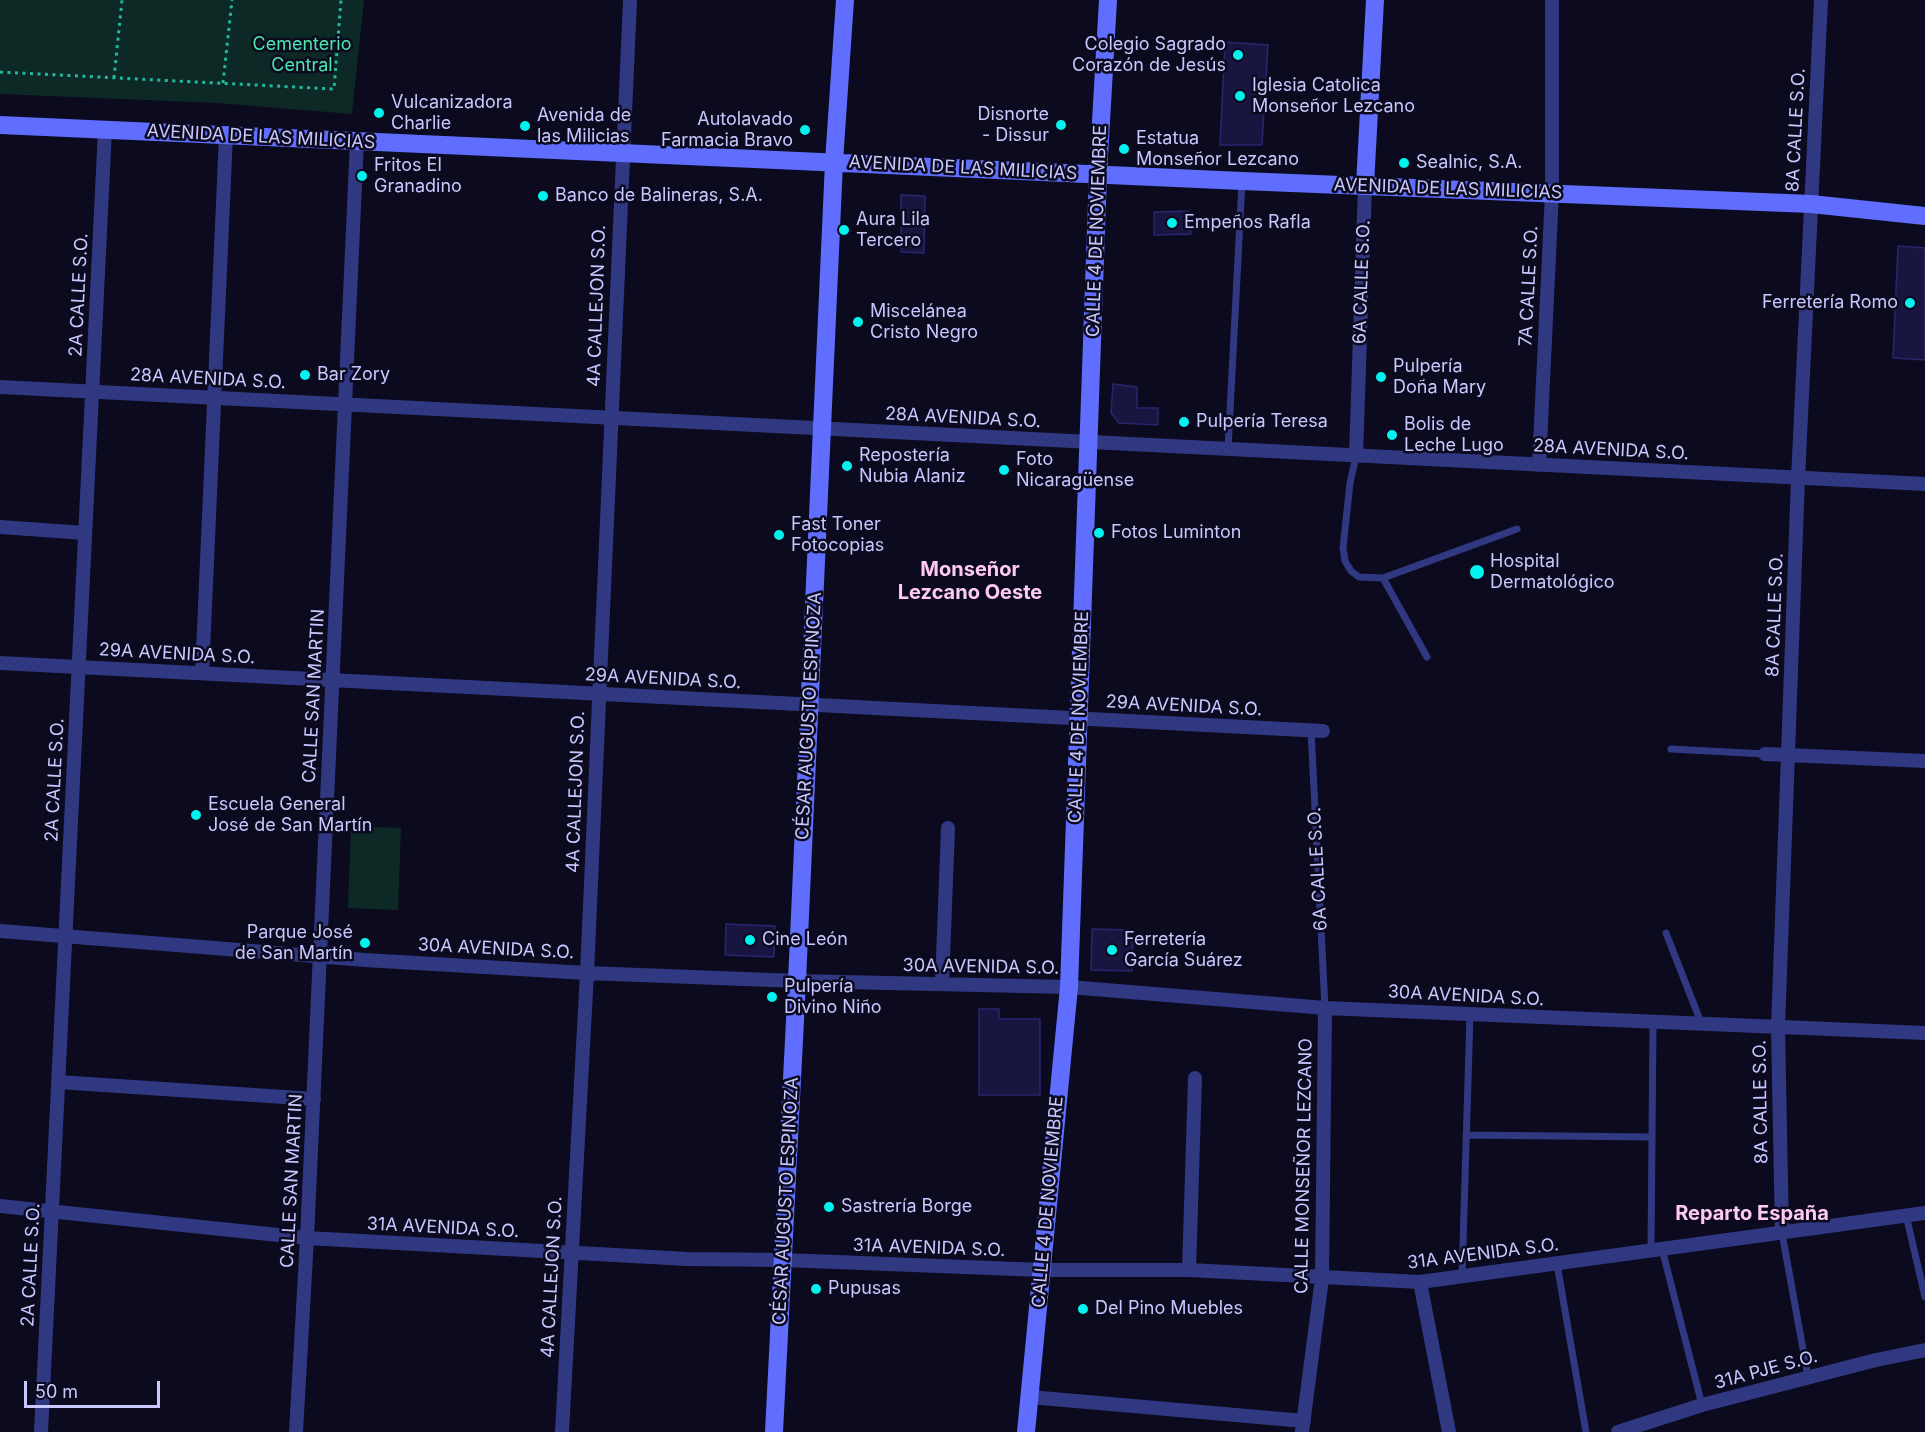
<!DOCTYPE html>
<meta charset="utf-8">
<style>
body{margin:0}
#map{position:relative;width:1925px;height:1432px;overflow:hidden;background:#0b0a1f;font-family:Inter,sans-serif}
canvas{display:block}
.scale{position:absolute;left:24px;top:1381px;width:136px;height:27px;box-sizing:border-box;border:3px solid #c8c8ff;border-top:0;padding-left:8px;font-size:18px;line-height:21px;white-space:nowrap;color:#c8c8ff;-webkit-text-stroke:4px #0b0a1f;paint-order:stroke}
</style>
<div id="map">
<canvas width="1925" height="1432"></canvas>
<div class="scale">50 m</div>
</div>
<script>
const c = document.querySelector('canvas').getContext('2d');
c.lineJoin = 'round';
function fill(path, color) { c.fillStyle = color; c.fill(path, 'evenodd'); }
const shape = rows => new Path2D(rows.map(r => 'M' + r).join(''));
function trace(path, color, width, dash) { c.strokeStyle = color; c.lineWidth = width; c.lineCap = dash ? 'butt' : 'round'; c.setLineDash(dash || []); c.stroke(path); }
function label(font, color, halo, rows, align = 'center') {
  c.font = font + ' Inter,sans-serif'; c.lineWidth = 5; c.setLineDash([]); c.textBaseline = 'middle'; c.strokeStyle = halo; c.fillStyle = color; for (const [text, x, y, turn = 0] of rows) {
    c.save(); c.translate(x, y); c.rotate((+turn || 0) * Math.PI / 180); c.textAlign = isNaN(turn) ? turn : align; if (halo) c.strokeText(text, 0, 0); c.fillText(text, 0, 0); c.restore();
  }
}
const green = shape([
 [0,0,364,0,352,114,217,103,0,94],
 [351,826,401,828,398,910,348,908]
]);
const building = shape([
 [1225,42,1268,45,1262,145,1220,145,1225,42],
 [901,195,925,196,924,253,901,252,901,195],
 [1190,211,1191,234,1154,235,1154,212,1190,211],
 [1898,246,1925,248,1925,360,1893,358,1898,246],
 [1113,384,1137,387,1137,408,1158,408,1158,425,1119,423,1111,413,1113,384],
 [726,924,775,926,774,957,725,955,726,924],
 [1092,929,1133,930,1132,971,1091,970,1092,929],
 [979,1009,999,1009,999,1019,1040,1019,1040,1095,979,1095,979,1009]
]);
const path = shape([
 [0,72,334,89,341,0],
 [114,78,122,0],
 [223,83,232,0]
]);
const lane = shape([
 [1228,449,1242,182],
 [1356,456,1350,483,1343,548,1345,561,1351,571,1359,577,1383,578,1517,529],
 [1383,578,1427,657],
 [1311,730,1325,1008],
 [1671,749,1765,754],
 [1666,933,1702,1025],
 [1466,1135,1652,1137],
 [1906,1215,1925,1297],
 [1782,1233,1808,1377],
 [1662,1249,1702,1405],
 [1651,1251,1653,1023],
 [1557,1264,1586,1432],
 [1462,1277,1470,1015]
]);
const street = shape([
 [0,387,1925,484],
 [1356,456,1365,185],
 [1539,465,1552,193,1552,0],
 [0,527,85,533],
 [0,663,1323,731],
 [202,673,226,135],
 [1765,754,1925,761],
 [0,931,365,960,587,973,797,981,1069,987,1325,1008,1925,1033],
 [942,984,948,828],
 [58,1082,314,1099],
 [0,1206,307,1238,687,1259,784,1260,1042,1270,1189,1270,1420,1282,1925,1213],
 [1782,1233,1778,1028,1798,478,1821,0],
 [1189,1270,1195,1078],
 [1420,1282,1449,1432],
 [1030,1397,1304,1421],
 [41,1432,105,130],
 [296,1432,307,1238,357,141],
 [562,1432,587,973,630,0],
 [1302,1432,1322,1278,1325,1008],
 [1618,1432,1702,1405,1876,1360,1925,1350]
]);
const secondary = shape([
 [0,125,1242,181,1811,204,1925,216],
 [1365,185,1375,0],
 [774,1432,797,981,834,162,845,0],
 [1026,1432,1069,987,1098,174,1108,0]
]);
const markers = [
 [1238,55,6,"#00f3ee"],
 [1240,96,6,"#00f3ee"],
 [379,113,6,"#00f3ee"],
 [1061,125,6,"#00f3ee"],
 [525,126,6,"#00f3ee"],
 [805,130,6,"#00f3ee"],
 [1124,149,6,"#00f3ee"],
 [1404,163,6,"#00f3ee"],
 [362,176,6,"#00f3ee"],
 [543,196,6,"#00f3ee"],
 [1172,223,6,"#00f3ee"],
 [844,230,6,"#00f3ee"],
 [1910,303,6,"#00f3ee"],
 [858,322,6,"#00f3ee"],
 [305,375,6,"#00f3ee"],
 [1381,377,6,"#00f3ee"],
 [1184,422,6,"#00f3ee"],
 [1392,435,6,"#00f3ee"],
 [847,466,6,"#00f3ee"],
 [1004,470,6,"#00f3ee"],
 [1099,533,6,"#00f3ee"],
 [779,535,6,"#00f3ee"],
 [1477,572,8,"#00f3ee"],
 [196,815,6,"#00f3ee"],
 [750,940,6,"#00f3ee"],
 [365,943,6,"#00f3ee"],
 [1112,950,6,"#00f3ee"],
 [772,997,6,"#00f3ee"],
 [829,1207,6,"#00f3ee"],
 [816,1289,6,"#00f3ee"],
 [1083,1309,6,"#00f3ee"]
];
const parkNames = [
 ["Cementerio",302,45],
 ["Central",302,66]
];
const poiNames = [
 ["Colegio Sagrado",1226,45,"right"],
 ["Corazón de Jesús",1226,66,"right"],
 ["Iglesia Catolica",1252,86],
 ["Monseñor Lezcano",1252,107],
 ["Vulcanizadora",391,103],
 ["Charlie",391,124],
 ["Disnorte",1049,115,"right"],
 ["- Dissur",1049,136,"right"],
 ["Avenida de",537,116],
 ["las Milicias",537,137],
 ["Autolavado",793,120,"right"],
 ["Farmacia Bravo",793,141,"right"],
 ["Estatua",1136,139],
 ["Monseñor Lezcano",1136,160],
 ["Sealnic, S.A.",1416,163],
 ["Fritos El",374,166],
 ["Granadino",374,187],
 ["Banco de Balineras, S.A.",555,196],
 ["Aura Lila",856,220],
 ["Tercero",856,241],
 ["Empeños Rafla",1184,223],
 ["Ferretería Romo",1898,303,"right"],
 ["Miscelánea",870,312],
 ["Cristo Negro",870,333],
 ["Pulpería",1393,367],
 ["Doña Mary",1393,388],
 ["Bar Zory",317,375],
 ["Pulpería Teresa",1196,422],
 ["Bolis de",1404,425],
 ["Leche Lugo",1404,446],
 ["Repostería",859,456],
 ["Nubia Alaniz",859,477],
 ["Foto",1016,460],
 ["Nicaragüense",1016,481],
 ["Fast Toner",791,525],
 ["Fotocopias",791,546],
 ["Fotos Luminton",1111,533],
 ["Hospital",1490,562],
 ["Dermatológico",1490,583],
 ["Escuela General",208,805],
 ["José de San Martín",208,826],
 ["Parque José",353,933,"right"],
 ["de San Martín",353,954,"right"],
 ["Cine León",762,940],
 ["Ferretería",1124,940],
 ["García Suárez",1124,961],
 ["Pulpería",784,987],
 ["Divino Niño",784,1008],
 ["Sastrería Borge",841,1207],
 ["Pupusas",828,1289],
 ["Del Pino Muebles",1095,1309]
];
const streetNames = [
 ["8A CALLE S.O.",1796,130,-87],
 ["AVENIDA DE LAS MILICIAS",261,137,3],
 ["AVENIDA DE LAS MILICIAS",963,168,3],
 ["AVENIDA DE LAS MILICIAS",1448,189,2],
 ["CALLE 4 DE NOVIEMBRE",1097,231,-88],
 ["6A CALLE S.O.",1362,282,-88],
 ["7A CALLE S.O.",1529,286,-87],
 ["2A CALLE S.O.",79,295,-87],
 ["4A CALLEJON S.O.",597,306,-88],
 ["28A AVENIDA S.O.",208,379,3],
 ["28A AVENIDA S.O.",963,418,3],
 ["28A AVENIDA S.O.",1611,450,3],
 ["8A CALLE S.O.",1775,615,-88],
 ["29A AVENIDA S.O.",177,654,3],
 ["29A AVENIDA S.O.",663,679,3],
 ["CALLE SAN MARTIN",314,696,-87],
 ["29A AVENIDA S.O.",1184,706,3],
 ["CÉSAR AUGUSTO ESPINOZA",809,716,-87],
 ["CALLE 4 DE NOVIEMBRE",1079,717,-88],
 ["2A CALLE S.O.",55,780,-87],
 ["4A CALLEJON S.O.",576,792,-88],
 ["6A CALLE S.O.",1318,869,-93],
 ["30A AVENIDA S.O.",496,949,3],
 ["30A AVENIDA S.O.",981,967,1],
 ["30A AVENIDA S.O.",1466,996,3],
 ["8A CALLE S.O.",1761,1102,-91],
 ["CALLE MONSEÑOR LEZCANO",1304,1166,-89],
 ["CALLE SAN MARTIN",292,1181,-87],
 ["CÉSAR AUGUSTO ESPINOZA",786,1201,-87],
 ["CALLE 4 DE NOVIEMBRE",1048,1202,-85],
 ["31A AVENIDA S.O.",443,1228,3],
 ["31A AVENIDA S.O.",929,1248,2],
 ["31A AVENIDA S.O.",1483,1254,-7],
 ["2A CALLE S.O.",31,1265,-87],
 ["4A CALLEJON S.O.",552,1277,-87],
 ["31A PJE S.O.",1766,1370,-15]
];
const neighbourhoodNames = [
 ["Monseñor",970,570],
 ["Lezcano Oeste",970,593],
 ["Reparto España",1752,1214]
];
fill(green, '#0d2925');
fill(building, '#191541');
trace(building, '#2b256f', 1.5);
trace(path, '#23b89d', 3, [3, 4.5]);
trace(lane, '#313882', 7);
trace(street, '#313882', 14);
trace(secondary, '#5f6eff', 18);
for (const [x, y, r, color] of markers) { const dot = new Path2D(); dot.arc(x, y, r, 0, 2 * Math.PI); c.fillStyle = color; c.fill(dot); trace(dot, '#0b0a1f', 2); }
label('18px', '#4be8ae', '#0b0a1f', parkNames);
label('18px', '#c8c8ff', '#0b0a1f', poiNames, 'left');
label('18px', '#c8c8ff', '#0b0a1f', streetNames);
label('bold 20px', '#ffcaf2', '#0b0a1f', neighbourhoodNames);
</script>
